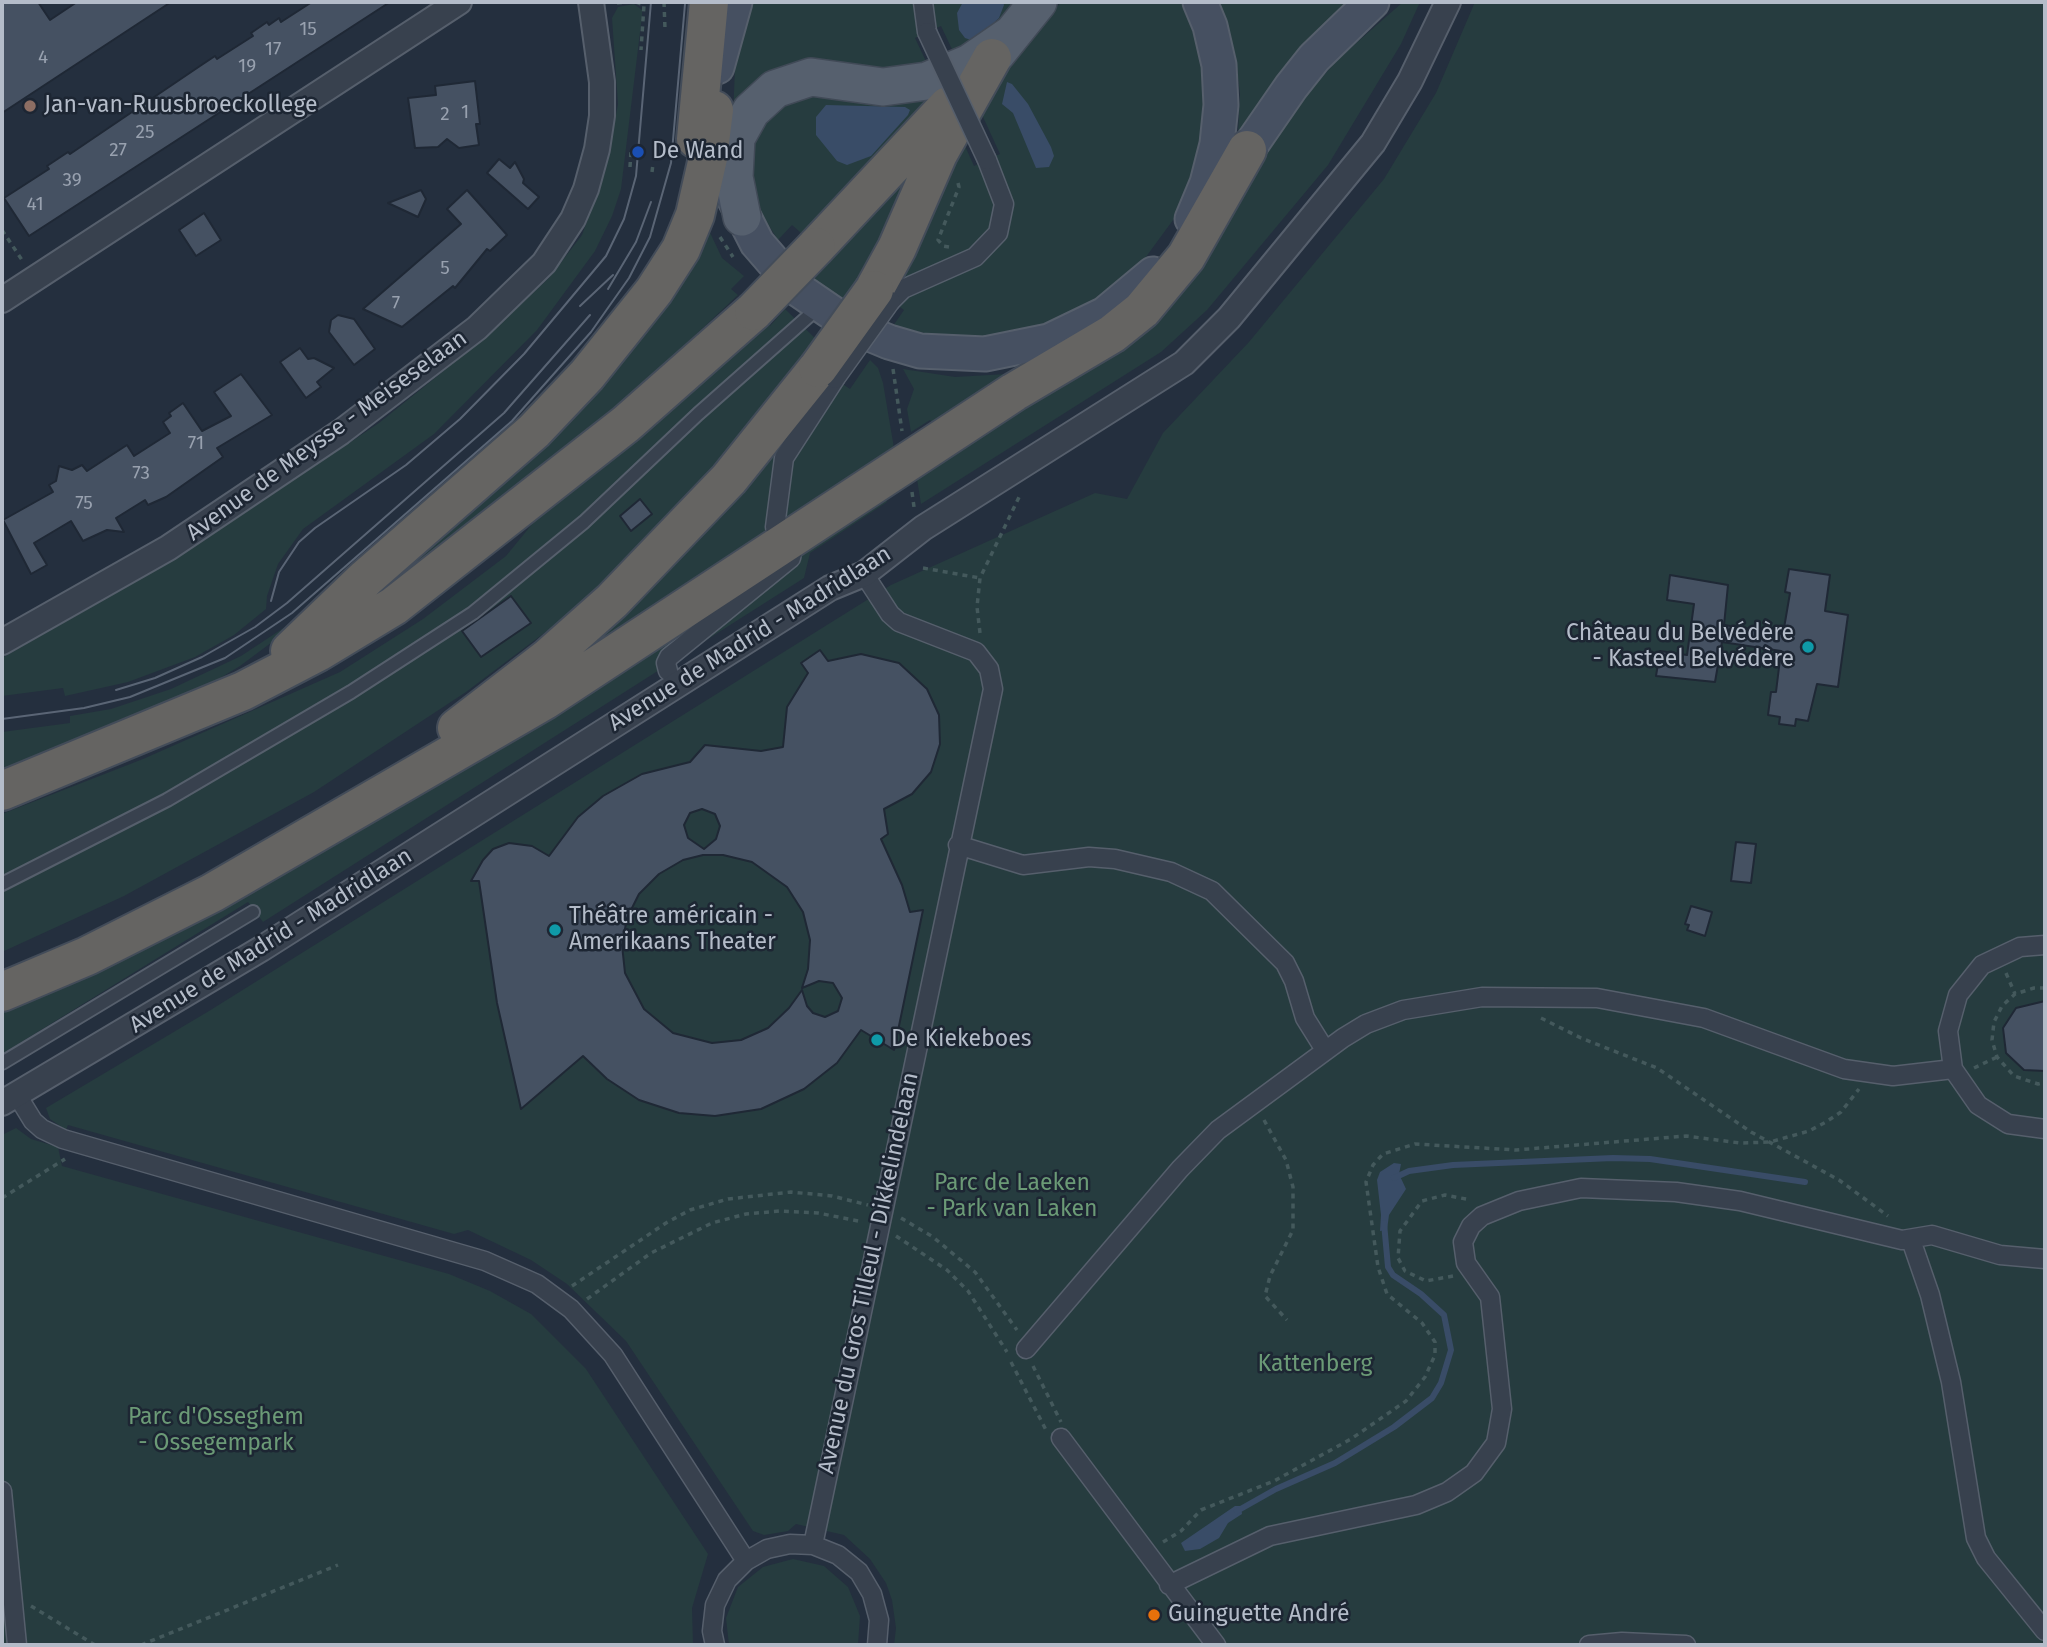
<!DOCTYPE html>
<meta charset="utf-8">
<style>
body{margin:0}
#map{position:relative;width:2047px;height:1647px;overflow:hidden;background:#242f3e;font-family:"Fira Sans",sans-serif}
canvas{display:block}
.frame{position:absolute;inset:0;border:4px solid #b4bcc9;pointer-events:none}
</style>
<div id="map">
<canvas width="2047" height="1647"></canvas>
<div class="frame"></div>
</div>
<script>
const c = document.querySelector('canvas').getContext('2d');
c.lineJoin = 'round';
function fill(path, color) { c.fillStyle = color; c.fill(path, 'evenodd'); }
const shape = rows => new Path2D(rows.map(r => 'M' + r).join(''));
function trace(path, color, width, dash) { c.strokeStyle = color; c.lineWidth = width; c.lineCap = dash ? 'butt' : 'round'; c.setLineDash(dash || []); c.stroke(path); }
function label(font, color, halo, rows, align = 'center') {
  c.font = font + ' "Fira Sans",sans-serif'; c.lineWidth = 5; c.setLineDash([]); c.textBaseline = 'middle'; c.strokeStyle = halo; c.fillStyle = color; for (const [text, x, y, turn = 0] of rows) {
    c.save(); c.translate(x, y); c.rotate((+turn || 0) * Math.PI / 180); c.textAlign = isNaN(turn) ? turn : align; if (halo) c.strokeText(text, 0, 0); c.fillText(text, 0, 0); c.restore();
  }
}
const green = shape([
 [754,2,1019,2,958,62,941,26,915,38,932,74,861,77,733,118,735,67,744,25],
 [1061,2,1183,2,1201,57,1205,105,1200,151,1176,216,1140,265,1109,292,1059,321,1030,330,974,339,947,338,893,326,904,310,884,296,960,135,974,166,1000,154,978,106],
 [1220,2,1346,2,1273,82,1238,134,1240,94,1235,53],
 [1403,2,1420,2,1401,44,1328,165,1207,310,1161,352,921,504,917,479,886,498,887,502,810,553,804,578,263,922,248,902,2,1054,2,1007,1019,401,1264,156,1310,91,1338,59],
 [1475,2,2045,2,2045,1645,894,1645,896,1628,892,1600,886,1583,870,1559,844,1535,796,1524,788,1531,764,1535,753,1531,626,1341,567,1284,531,1260,468,1230,454,1234,68,1125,66,1130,50,1119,46,1108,209,1011,891,585,1095,493,1127,499,1163,433,1249,342,1384,179,1436,93],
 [634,4,642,10,642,16,621,189,612,216,595,251,537,330,434,434,303,529,278,564,267,596,266,609,234,635,195,657,128,682,65,696,63,688,2,696,2,658,180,556,379,423,487,336,549,278,582,235,605,172,618,104,612,18,618,7],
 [942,87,808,239,792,225,778,240,753,201,742,160,779,95],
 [919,167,844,304,814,279,831,261,825,256,872,201],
 [704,220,722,258,744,276,731,289,738,295,655,373,485,517,396,585,391,578],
 [785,309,819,342,813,364,592,597,466,692,314,792,124,896,2,952,2,814,143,759,340,672,423,619,506,556,551,501,762,318,770,326],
 [870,360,878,368,883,383,895,454,561,672,829,375,850,389],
 [903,369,955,377,1007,374,937,427,930,420,911,432,907,409,914,389],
 [288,625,291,628,240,666,195,693,2,774,2,732,70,723,70,716,111,709,171,689,241,656],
 [16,1128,31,1139,58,1147,62,1166,449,1274,490,1291,531,1314,586,1369,708,1554,692,1608,693,1645,2,1645,2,1135],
 [793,1559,824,1566,848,1587,860,1616,858,1645,729,1645,726,1618,738,1587,763,1567]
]);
const water = shape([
 [963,2,1003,2,1004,5,999,18,974,41,965,38,959,30,957,13],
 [1007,82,1012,84,1028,104,1051,147,1054,156,1049,167,1036,168,1013,113,1002,104],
 [826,105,905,107,910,110,908,115,871,156,847,165,837,161,816,135,816,117],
 [1394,1163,1401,1164,1399,1174,1406,1189,1389,1215,1387,1230,1380,1231,1381,1215,1377,1180,1380,1172],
 [1235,1506,1241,1506,1242,1514,1228,1523,1219,1538,1200,1549,1185,1551,1181,1543]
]);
const stream = shape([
 [1394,1178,1409,1171,1453,1165,1613,1158,1650,1159,1805,1182],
 [1237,1511,1276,1489,1335,1463,1394,1427,1432,1398,1441,1383,1451,1350,1444,1315,1421,1294,1393,1275,1388,1267,1384,1223]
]);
const building = shape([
 [2,2,38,2,50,20,77,2,171,2,2,113,2,2],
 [312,2,390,2,29,236,4,198,49,169,47,166,68,152,70,154,200,66,215,56,217,59,253,36,251,33,267,22,269,25,279,18,281,22,312,2],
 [475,81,480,124,476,124,479,145,459,148,447,139,438,147,415,148,408,98,436,95,435,86,475,81],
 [499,159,510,168,515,162,524,179,523,183,539,197,528,209,487,173,499,159],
 [421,190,426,199,418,217,388,203,421,190],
 [467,190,507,235,490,251,487,249,455,288,453,286,402,327,363,309,461,224,447,209,467,190],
 [204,213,221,240,196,256,179,230,204,213],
 [338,315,354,319,375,349,354,365,329,332,331,320,338,315],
 [300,348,308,359,314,358,334,368,317,382,321,387,306,398,280,362,300,348],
 [241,374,272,415,217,448,223,457,166,497,148,505,145,500,116,518,124,532,107,530,83,541,71,521,34,543,47,565,31,574,3,520,53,492,49,485,56,481,59,466,72,470,82,465,87,471,127,445,134,456,170,433,163,422,171,416,169,413,183,403,202,431,231,416,214,392,241,374],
 [640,499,652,514,631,531,620,516,640,499],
 [1789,569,1830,575,1825,611,1848,615,1838,687,1817,684,1808,721,1796,719,1795,726,1779,724,1780,717,1768,715,1771,692,1776,692,1781,651,1722,642,1715,682,1656,676,1660,651,1687,655,1694,604,1667,600,1670,575,1728,585,1724,625,1783,634,1790,593,1785,592,1789,569],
 [511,596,531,623,481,657,462,631,511,596],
 [820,650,828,661,861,654,899,663,927,689,939,715,940,744,931,772,912,794,884,809,888,834,881,839,902,885,910,912,923,910,894,1050,861,1030,837,1063,804,1089,761,1109,715,1116,679,1113,639,1100,607,1079,583,1056,521,1109,497,1003,479,881,471,881,483,860,493,849,509,843,532,846,549,856,578,817,603,796,642,774,690,762,705,745,761,751,783,747,787,707,808,673,801,663,820,650],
 [702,809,715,814,720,826,716,839,704,849,688,838,684,825,690,813,702,809],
 [703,855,723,855,752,862,787,887,803,912,810,940,808,969,802,988,819,981,833,983,842,998,838,1011,825,1017,813,1013,807,1006,802,990,789,1008,768,1028,741,1040,712,1043,673,1033,644,1009,625,973,622,945,627,918,639,894,659,874,683,860,703,855],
 [1736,842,1756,844,1751,883,1731,881,1736,842],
 [1691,906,1712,912,1705,936,1687,930,1689,925,1685,924,1691,906],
 [2045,1001,2045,1071,2024,1070,2006,1053,2003,1028,2016,1008,2045,1001]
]);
const path = shape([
 [636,2,644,5,641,50],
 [664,2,665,29],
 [617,3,628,2],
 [630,167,631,151],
 [652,172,653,164],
 [2,230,22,260],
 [720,237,733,257],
 [949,247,943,246,938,240,959,187,958,183],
 [893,369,902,431],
 [912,492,914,507],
 [923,568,980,578],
 [980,633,977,607,980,578,1021,493],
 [2006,973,2015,994],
 [2045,988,2034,988,2015,994,2002,1006,1994,1022,1992,1040,1997,1057,2014,1076,2038,1084,2045,1082],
 [1541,1018,1581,1038,1657,1068,1751,1132,1839,1180,1888,1216],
 [1974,1068,1997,1057],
 [1264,1120,1286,1160,1293,1187,1293,1230,1270,1276,1265,1296,1287,1320],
 [2,1198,65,1159],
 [901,1218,933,1237,975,1272,1017,1330],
 [896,1236,947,1270,968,1291,1007,1352],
 [1453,1276,1426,1281,1405,1271,1398,1258,1400,1231,1422,1201,1445,1195,1471,1200],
 [572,1286,666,1223,690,1210,728,1199,791,1192,832,1196,868,1205],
 [587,1299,651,1253,712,1223,746,1214,780,1211,818,1213,863,1222],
 [1011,1362,1046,1430],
 [1033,1366,1061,1422],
 [1163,1542,1181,1531,1201,1510,1274,1481,1351,1439,1406,1401,1425,1377,1435,1355,1435,1342,1422,1323,1387,1294,1378,1267,1366,1182,1373,1165,1383,1154,1415,1144,1516,1150,1686,1136,1740,1143,1770,1142,1809,1131,1826,1122,1841,1112,1859,1089],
 [31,1606,95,1645],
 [141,1645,338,1565]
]);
const service = shape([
 [2,884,167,800,351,692,473,613,584,522,698,414,819,307],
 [2,1063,253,912]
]);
const pedestrian = shape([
 [923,2,927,32],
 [891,301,903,289,975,257,998,233,1004,204,987,160],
 [668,671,666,663,669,657,791,558,792,553,775,527,784,458,835,379],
 [958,845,1023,865,1089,857,1115,859,1171,872,1212,891,1285,963,1294,981,1305,1018,1325,1050],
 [2045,945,2020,947,1982,965,1958,995,1948,1031,1953,1069,1978,1105,2008,1124,2045,1129],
 [17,1095,33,1121,42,1129,63,1139,485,1261,537,1284,571,1309,613,1355,746,1561],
 [1911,1240,1930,1295,1951,1382,1976,1538,1986,1558,2045,1631],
 [1026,1349,1180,1169,1218,1130,1343,1038,1366,1024,1403,1010,1482,997,1597,998,1704,1018,1844,1069,1893,1076,1953,1069],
 [1061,1438,1216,1645],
 [2,1491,17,1645],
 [813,1545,993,689,989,669,976,652,899,622,890,614,864,574],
 [1169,1585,1270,1536,1416,1505,1447,1492,1474,1473,1496,1443,1502,1409,1490,1297,1466,1263,1463,1242,1471,1226,1482,1216,1519,1201,1581,1188,1676,1192,1740,1201,1902,1240,1932,1235,2000,1255,2045,1259],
 [715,1645,712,1631,715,1605,727,1580,746,1561,767,1549,790,1544,813,1545,838,1555,859,1572,872,1594,879,1620,877,1645],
 [1589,1645,1622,1642,1686,1645]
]);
const minor = shape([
 [2,300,459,2],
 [2,642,168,548,341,432,477,328,544,263,573,219,586,189,597,149,602,116,602,82,591,2],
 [2,1103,261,949,830,588,864,574,923,528,1184,363,1229,318,1373,143,1410,81,1448,2]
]);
const secondary = shape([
 [717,67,735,2],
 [1233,171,1291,87,1314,58,1372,2],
 [731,192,757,243,796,288,853,327,889,342,920,351,985,354,1049,341,1105,314,1153,274],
 [1192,219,1207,183,1217,144,1221,105,1219,65,1210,26,1200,2]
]);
const primary = shape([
 [997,53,1038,2],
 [742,217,734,177,736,138,751,111,775,89,811,77,883,87,927,81,970,63,1012,34]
]);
const trunk = shape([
 [696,139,709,2],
 [816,247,948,106],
 [874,290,897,248,938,154,992,58],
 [290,651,366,578,534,431,587,375,654,291,681,249,695,215,708,158,714,110],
 [457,728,549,657,612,601,729,479,818,368],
 [2,791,243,691,318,652,394,606,626,424,754,311],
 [2,992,87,956,212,893,545,700,1014,392,1112,334,1142,310,1186,257,1247,150]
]);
const tram = shape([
 [608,289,636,242,651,202],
 [580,306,613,275],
 [271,601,279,572,299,542,315,528,406,465,460,419,524,354,606,256,624,219,636,176,651,2],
 [116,690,155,678,202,657,255,627,287,603,504,413,590,315],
 [2,719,84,708,130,697,225,658,292,613,512,421,591,332,629,278,650,237,671,163,685,4]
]);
const pedestrianBridge = shape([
 [927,32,987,160],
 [835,379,891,301]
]);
const trunkBridge = shape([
 [754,311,816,247],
 [818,368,874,290]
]);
const markers = [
 [30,106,7,"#8d6e63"],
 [638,152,7,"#1a4fb4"],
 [1808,647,7,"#0f9aa8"],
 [555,930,7,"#0f9aa8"],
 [877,1040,7,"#0f9aa8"],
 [1154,1615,7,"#e8710a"]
];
const numberNames = [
 ["15",308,30],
 ["17",273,50],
 ["4",43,58],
 ["19",247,67],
 ["1",465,113],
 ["2",445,115],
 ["25",145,133],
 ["27",118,151],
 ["39",72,181],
 ["41",35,205],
 ["5",445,269],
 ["7",396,304],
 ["71",196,444],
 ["73",141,474],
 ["75",84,504]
];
const poiNames = [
 ["Jan-van-Ruusbroeckollege",44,106],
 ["De Wand",652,152],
 ["Château du Belvédère",1794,634,"right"],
 ["- Kasteel Belvédère",1794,660,"right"],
 ["Théâtre américain -",569,917],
 ["Amerikaans Theater",569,943],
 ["De Kiekeboes",891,1040],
 ["Guinguette André",1168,1615]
];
const streetNames = [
 ["Avenue de Meysse - Meiseselaan",327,436,-36],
 ["Avenue de Madrid - Madridlaan",750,639,-32],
 ["Avenue de Madrid - Madridlaan",271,941,-32],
 ["Avenue du Gros Tilleul - Dikkelindelaan",869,1273,-78]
];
const parkNames = [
 ["Parc de Laeken",1012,1184],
 ["- Park van Laken",1012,1210],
 ["Kattenberg",1315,1365],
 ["Parc d'Osseghem",216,1418],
 ["- Ossegempark",216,1444]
];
fill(green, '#263c3f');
fill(water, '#394c67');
trace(stream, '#394c67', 6);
fill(building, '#455162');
trace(building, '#1f2835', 2);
trace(service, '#565f6c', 16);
trace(pedestrian, '#565f6c', 21);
trace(minor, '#565f6c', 28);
trace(secondary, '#565f6c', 37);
trace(primary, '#414a57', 40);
trace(trunk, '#434c59', 42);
trace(path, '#44595c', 3.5, [5, 5]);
trace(service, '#38414e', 12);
trace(pedestrian, '#38414e', 18);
trace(minor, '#38414e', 24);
trace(secondary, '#465061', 33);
trace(primary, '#56606e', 37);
trace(trunk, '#656462', 38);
trace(tram, '#5a6575', 2);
trace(pedestrianBridge, '#565f6c', 21, []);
trace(trunkBridge, '#434c59', 42, []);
trace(pedestrianBridge, '#38414e', 18);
trace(trunkBridge, '#656462', 38);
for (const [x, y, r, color] of markers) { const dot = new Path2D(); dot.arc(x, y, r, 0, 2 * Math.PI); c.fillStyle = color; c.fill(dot); trace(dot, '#1d2633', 2.5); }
label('19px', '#98a1af', null, numberNames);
label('23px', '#b4bcc9', '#1d2633', poiNames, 'left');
label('23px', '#b4bcc9', '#1d2633', streetNames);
label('23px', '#6b9a76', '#1d2633', parkNames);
</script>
